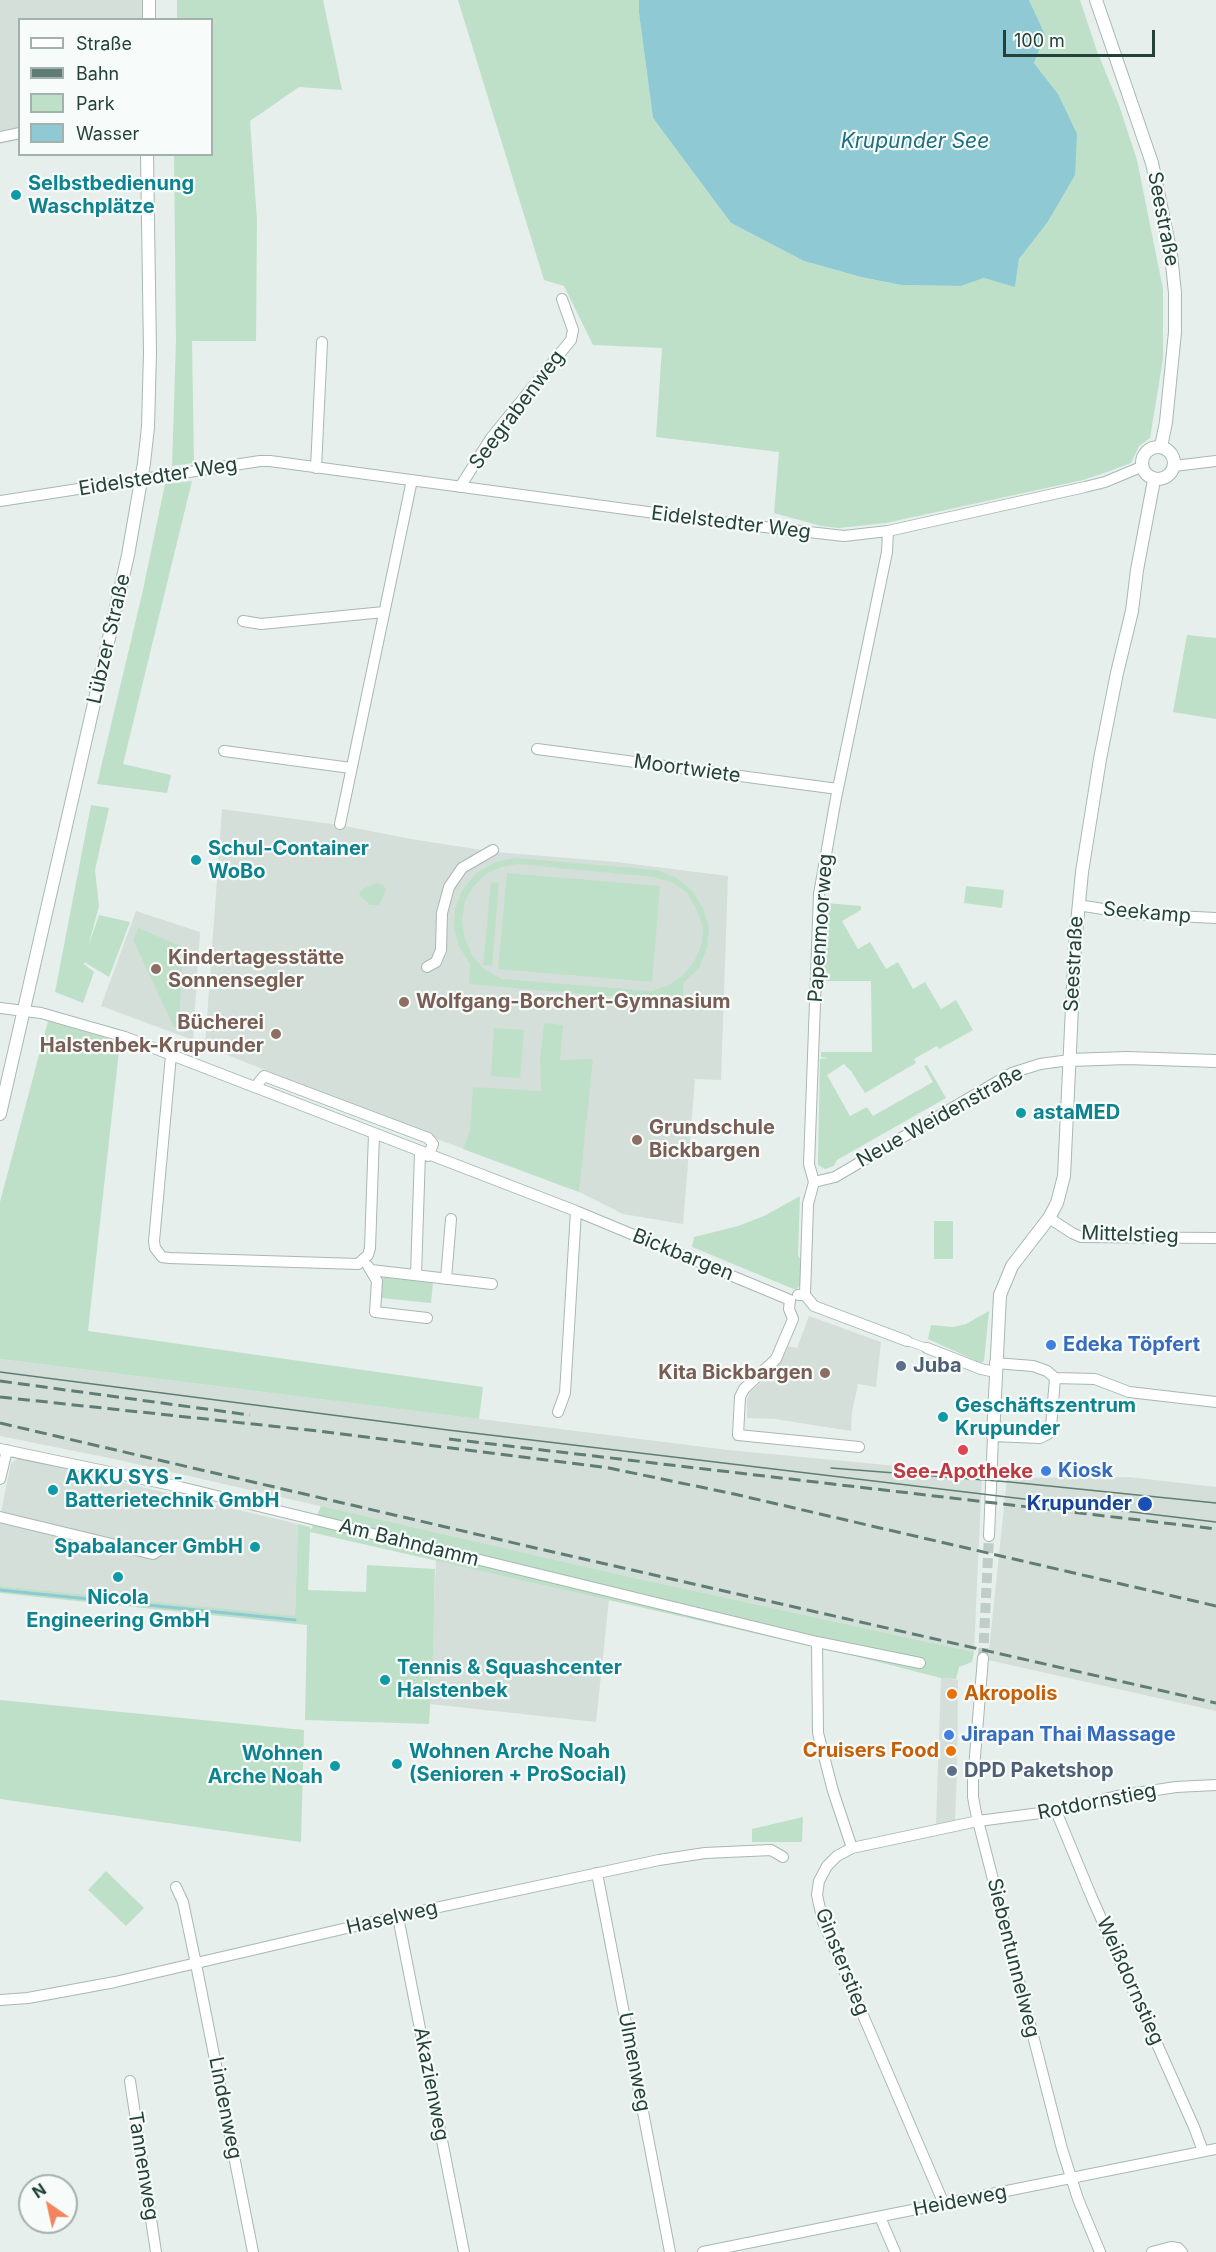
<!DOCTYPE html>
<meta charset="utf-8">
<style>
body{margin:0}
#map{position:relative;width:1216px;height:2252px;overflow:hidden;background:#e6efeb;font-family:Inter,sans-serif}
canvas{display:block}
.legend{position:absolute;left:18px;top:18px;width:195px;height:138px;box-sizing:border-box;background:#f7fbf9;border:2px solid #a3b1ad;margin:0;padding:8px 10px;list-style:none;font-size:18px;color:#24423a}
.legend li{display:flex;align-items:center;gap:12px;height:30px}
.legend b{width:30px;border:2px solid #a3b1ad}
.north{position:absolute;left:18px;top:2174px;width:60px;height:60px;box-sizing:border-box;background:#f7fbf9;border:2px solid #a3b1ad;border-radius:50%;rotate:326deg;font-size:16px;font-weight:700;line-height:24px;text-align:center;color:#24423a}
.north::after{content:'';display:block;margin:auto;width:21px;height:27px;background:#f4845f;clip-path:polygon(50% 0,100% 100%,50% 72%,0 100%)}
.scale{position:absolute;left:1003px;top:30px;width:152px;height:27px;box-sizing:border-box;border:3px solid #24423a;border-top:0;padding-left:8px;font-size:18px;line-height:21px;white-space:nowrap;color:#24423a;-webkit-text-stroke:4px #f7fbf9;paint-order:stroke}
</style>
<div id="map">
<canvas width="1216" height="2252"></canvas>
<ul class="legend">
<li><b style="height:8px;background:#fff"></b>Straße</li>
<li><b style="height:8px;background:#5f7d75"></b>Bahn</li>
<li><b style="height:16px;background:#bfe0c8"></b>Park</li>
<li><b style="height:16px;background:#8ec9d4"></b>Wasser</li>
</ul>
<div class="north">N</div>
<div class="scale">100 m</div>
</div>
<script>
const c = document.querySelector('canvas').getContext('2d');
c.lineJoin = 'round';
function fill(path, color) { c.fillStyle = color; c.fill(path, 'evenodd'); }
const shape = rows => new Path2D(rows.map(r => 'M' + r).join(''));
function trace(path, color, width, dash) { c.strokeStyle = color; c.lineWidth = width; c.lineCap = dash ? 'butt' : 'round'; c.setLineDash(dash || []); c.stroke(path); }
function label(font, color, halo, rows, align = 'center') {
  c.font = font + ' Inter,sans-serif'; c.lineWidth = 4.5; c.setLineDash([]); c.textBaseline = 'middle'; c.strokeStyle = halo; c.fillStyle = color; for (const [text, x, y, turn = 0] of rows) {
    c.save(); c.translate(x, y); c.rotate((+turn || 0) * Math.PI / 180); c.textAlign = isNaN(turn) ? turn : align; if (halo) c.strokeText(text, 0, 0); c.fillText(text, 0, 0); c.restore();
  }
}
const built = shape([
 [0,0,143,0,142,19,20,20,19,140,0,144],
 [222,809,339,825,411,839,495,852,617,862,728,876,721,1080,695,1079,683,1224,623,1214,579,1192,429,1136,205,1046],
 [136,911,200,932,193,1040,101,1006],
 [809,1316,881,1342,876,1387,858,1384,852,1412,851,1431,775,1419,747,1418,747,1400,750,1392,778,1368,788,1346,797,1348],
 [0,1359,728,1450,982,1474,974,1652,626,1576,119,1460,0,1436],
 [19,1458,298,1524,295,1617,0,1586,0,1517,10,1467,12,1462],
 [1129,1477,1216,1487,1216,1711,988,1660,1007,1478],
 [436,1560,609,1600,596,1722,430,1704],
 [941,1678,958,1680,957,1773,955,1820,936,1824]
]);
const green = shape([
 [177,0,323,0,342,90,299,87,250,121,257,220,256,341,192,341,194,463,172,466,176,341,174,155,212,154,212,20,177,19],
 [458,0,639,0,639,13,653,118,731,223,804,261,861,277,901,285,961,286,984,278,1015,286,1019,259,1047,223,1058,94,1034,63,1044,35,1029,0,1080,0,1097,51,1119,105,1137,160,1163,289,1163,359,1150,438,1139,446,1131,463,1107,472,1083,480,886,523,839,528,821,526,774,513,779,452,656,437,662,348,593,345,564,286,544,280],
 [192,481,123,764,171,775,167,793,97,784,143,590,165,484],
 [1187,635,1216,638,1216,719,1173,712],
 [91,805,109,808,95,870,99,906,88,947,99,915,130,922,109,977,84,962,84,964,94,972,83,1003,55,992],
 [515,858,657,870,677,878,692,891,703,908,709,928,707,948,699,968,684,982,682,1003,469,984,470,964,459,946,454,928,455,908,462,891,476,873,496,862],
 [517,864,654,877,674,883,688,894,697,910,703,928,701,946,694,962,682,976,669,985,652,991,502,979,484,969,472,955,464,936,462,920,465,901,473,887,486,874,501,867],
 [507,873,660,886,652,982,498,969],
 [491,882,499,883,492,966,483,965],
 [377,883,383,885,386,890,379,905,370,905,359,895,362,889],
 [966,886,1004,890,1002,908,964,903],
 [825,903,861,906,861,910,842,921,858,949,870,942,886,969,898,962,913,989,925,982,941,1009,956,1000,973,1030,939,1049,937,1046,914,1059,916,1063,865,1093,851,1071,844,1064,827,1075,850,1116,867,1107,873,1116,933,1082,924,1066,927,1065,946,1098,837,1160,834,1166,825,1169,818,1165,818,1157,820,1059,828,1058,821,1057,821,1052,872,1052,871,981,822,981],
 [138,928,183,947,179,1027,174,1027,133,940],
 [48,1021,120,1042,88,1331,483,1387,479,1419,0,1359,0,1202],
 [544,1023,563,1025,560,1060,593,1059,579,1192,463,1149,470,1131,473,1087,541,1091,540,1059],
 [494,1028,524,1030,520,1078,491,1076],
 [800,1196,798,1255,802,1262,802,1282,796,1290,692,1247,694,1237,738,1226,764,1216],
 [934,1221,953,1221,953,1259,934,1259],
 [383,1276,433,1282,431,1303,381,1298],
 [989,1311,984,1361,981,1363,928,1339,931,1325,953,1327,966,1324],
 [321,1506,626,1576,974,1652,972,1662,959,1667,956,1679,941,1678,859,1657,310,1532,308,1590,366,1592,367,1565,435,1569,433,1653,429,1724,305,1720,307,1625,0,1593,0,1586,295,1616,298,1524,310,1527,311,1530],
 [0,1700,304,1730,301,1842,0,1799],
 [803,1817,802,1842,752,1842,752,1829],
 [106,1871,144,1908,126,1926,88,1890]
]);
const water = shape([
 [639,0,1029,0,1045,35,1034,63,1058,94,1077,134,1075,175,1047,223,1019,259,1015,287,984,278,961,286,901,285,861,277,804,261,731,223,653,118,639,13]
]);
const stream = shape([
 [0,1590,295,1620]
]);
const minorTunnel = shape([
 [983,1658,989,1536]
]);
const pedestrian = shape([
 [907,1341,927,1348]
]);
const minor = shape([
 [0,137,20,133],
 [1174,466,1216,461],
 [316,468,322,342],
 [460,487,491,438,571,340,573,330,562,299],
 [0,501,260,461,270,461,729,523,844,536,888,531,1085,487,1105,482,1141,467],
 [243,621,261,624,384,612],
 [537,749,838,789],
 [224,751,351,768],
 [340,824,412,480],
 [1078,905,1134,914,1216,918],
 [427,967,436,962,441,950,442,913,449,887,462,868,493,850],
 [0,1008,41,1013,125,1037,576,1211,790,1300],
 [171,1055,154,1241,155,1248,162,1257,169,1258,358,1264,368,1255,370,1248,374,1134],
 [255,1087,264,1076,428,1138,433,1144,428,1156],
 [814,1182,835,1177,1012,1073,1040,1064,1070,1060],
 [1049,1218,1072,1233,1081,1237,1216,1238],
 [368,1266,377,1281,375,1312,427,1318],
 [371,1270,492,1284],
 [416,1275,420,1153],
 [446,1279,451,1219],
 [798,1295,805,1295,814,1306,907,1341],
 [805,1295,808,1204,814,1182,809,1164,819,894,836,798,887,552,888,531],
 [790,1300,789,1309,793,1319,776,1359,744,1389,740,1397,738,1435,859,1447],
 [927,1348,981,1369,995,1372],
 [995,1363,1033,1366,1047,1371,1055,1378,1095,1379,1129,1392,1216,1402],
 [558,1412,565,1393,576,1211],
 [0,1449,176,1486,817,1642,920,1663],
 [0,1479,7,1450],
 [0,1517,153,1554,163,1548],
 [989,1536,993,1436,1040,1438,1048,1434,1051,1427,1055,1378],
 [817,1642,818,1733,833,1791,852,1848],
 [983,1658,973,1781,973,1797,976,1813,1062,2149,1078,2199,1100,2252],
 [1056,1811,1092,1898,1194,2127,1203,2151],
 [597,1873,670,2252],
 [176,1887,183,1902,196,1964,253,2252],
 [398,1917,464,2252],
 [0,2000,28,1998,115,1982,407,1914,659,1860,705,1853,771,1850,783,1857],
 [130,2081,156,2252],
 [944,2204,823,1922,817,1895,819,1881,827,1866,837,1856,852,1848,978,1821,1056,1811,1117,1796,1176,1787,1216,1785],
 [880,2217,895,2252],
 [703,2252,1216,2149],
 [1152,2252,1171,2247,1178,2248,1182,2252]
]);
const tertiary = shape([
 [1096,0,1152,163,1171,254,1175,293,1175,332,1166,422,1161,447],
 [149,20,149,0],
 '1142 463a16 16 0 1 1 32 0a16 16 0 1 1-32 0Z',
 [1070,1060,1127,1058,1216,1061],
 [0,1114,128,555,144,463,148,427,150,352,147,154],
 [993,1436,1000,1295,1012,1266,1049,1218,1057,1203,1064,1176,1075,944,1082,872,1100,759,1117,673,1132,611,1137,570,1154,480]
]);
const tram = shape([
 [0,1372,448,1430,1216,1522],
 [831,1468,1010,1482,1216,1503]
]);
const rail = shape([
 [0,1381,250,1415],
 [0,1397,318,1431,609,1468,734,1494,1216,1606],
 [0,1423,540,1549,1216,1703],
 [449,1439,1216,1529]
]);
const markers = [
 [16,195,6,"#0f9aa8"],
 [196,860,6,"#0f9aa8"],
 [156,969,6,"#8d6e63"],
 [404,1002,6,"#8d6e63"],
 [276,1034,6,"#8d6e63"],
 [1021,1113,6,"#0f9aa8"],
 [637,1140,6,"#8d6e63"],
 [1051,1345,6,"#3f7fe0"],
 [901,1366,6,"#5c6f8a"],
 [825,1373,6,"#8d6e63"],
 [943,1417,6,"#0f9aa8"],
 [963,1450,6,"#e0444e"],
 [1046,1471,6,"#3f7fe0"],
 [53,1490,6,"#0f9aa8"],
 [1145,1504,8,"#1a4fb4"],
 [255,1547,6,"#0f9aa8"],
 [118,1577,6,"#0f9aa8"],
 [385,1680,6,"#0f9aa8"],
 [952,1694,6,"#e8710a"],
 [949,1735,6,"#3f7fe0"],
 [951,1751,6,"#e8710a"],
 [397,1764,6,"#0f9aa8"],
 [335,1766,6,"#0f9aa8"],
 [952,1771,6,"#5c6f8a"]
];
const cultureNames = [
 ["Selbstbedienung",28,184],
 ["Waschplätze",28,207],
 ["Schul-Container",208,849],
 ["WoBo",208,872],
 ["astaMED",1033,1113],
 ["Geschäftszentrum",955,1406],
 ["Krupunder",955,1429],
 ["AKKU SYS -",65,1478],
 ["Batterietechnik GmbH",65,1501],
 ["Spabalancer GmbH",243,1547,"right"],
 ["Nicola",118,1598,"center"],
 ["Engineering GmbH",118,1621,"center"],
 ["Tennis & Squashcenter",397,1668],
 ["Halstenbek",397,1691],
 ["Wohnen Arche Noah",409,1752],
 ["(Senioren + ProSocial)",409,1775],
 ["Wohnen",323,1754,"right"],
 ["Arche Noah",323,1777,"right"]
];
const streetNames = [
 ["Seestraße",1163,219,79],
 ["Seegrabenweg",517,410,-53],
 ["Eidelstedter Weg",158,477,-9],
 ["Eidelstedter Weg",731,523,7],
 ["Lübzer Straße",109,639,-77],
 ["Moortwiete",687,769,8],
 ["Seekamp",1147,913,5],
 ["Papenmoorweg",821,928,-86],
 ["Seestraße",1074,964,-87],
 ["Neue Weidenstraße",940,1117,-29],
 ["Mittelstieg",1130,1235,2],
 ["Bickbargen",683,1255,22],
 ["Am Bahndamm",409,1543,14],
 ["Rotdornstieg",1097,1802,-11],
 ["Haselweg",392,1918,-13],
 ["Siebentunnelweg",1013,1958,76],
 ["Ginsterstieg",842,1962,68],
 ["Weißdornstieg",1130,1981,66],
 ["Ulmenweg",634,2062,79],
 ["Akazienweg",431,2084,79],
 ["Lindenweg",225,2108,79],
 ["Tannenweg",143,2166,81],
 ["Heideweg",960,2201,-11]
];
const educationNames = [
 ["Kindertagesstätte",168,958],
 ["Sonnensegler",168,981],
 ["Wolfgang-Borchert-Gymnasium",416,1002],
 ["Bücherei",264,1023,"right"],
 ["Halstenbek-Krupunder",264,1046,"right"],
 ["Grundschule",649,1128],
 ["Bickbargen",649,1151],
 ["Kita Bickbargen",813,1373,"right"]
];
const shopNames = [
 ["Edeka Töpfert",1063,1345],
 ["Kiosk",1058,1471],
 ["Jirapan Thai Massage",961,1735]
];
const serviceNames = [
 ["Juba",913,1366],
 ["DPD Paketshop",964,1771]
];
const healthNames = [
 ["See-Apotheke",963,1472]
];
const transitNames = [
 ["Krupunder",1132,1504]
];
const foodNames = [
 ["Akropolis",964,1694],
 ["Cruisers Food",939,1751,"right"]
];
const waterNames = [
 ["Krupunder See",915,142]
];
fill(built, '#d4dfda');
fill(green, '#bfe0c8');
fill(water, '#8ec9d4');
trace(stream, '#8ec9d4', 3);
trace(minorTunnel, '#bfccc8', 10, [10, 5]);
trace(pedestrian, '#a8b8b2', 9);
trace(minor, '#a8b8b2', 12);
trace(tertiary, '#a8b8b2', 14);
trace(pedestrian, '#fff', 8);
trace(minor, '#fff', 10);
trace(tertiary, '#fff', 12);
trace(tram, '#5f7d75', 1.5);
trace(rail, '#5f7d75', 3, [12, 6]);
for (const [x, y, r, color] of markers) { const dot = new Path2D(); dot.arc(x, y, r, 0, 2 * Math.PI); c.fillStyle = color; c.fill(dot); trace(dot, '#f7fbf9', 2); }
label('bold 20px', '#0d838f', '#f7fbf9', cultureNames, 'left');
label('20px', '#24423a', '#f7fbf9', streetNames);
label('bold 20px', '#785e54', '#f7fbf9', educationNames, 'left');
label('bold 20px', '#366cbe', '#f7fbf9', shopNames, 'left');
label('bold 20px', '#4e5e75', '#f7fbf9', serviceNames, 'left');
label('bold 20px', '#be3a42', '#f7fbf9', healthNames);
label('bold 20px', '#164399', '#f7fbf9', transitNames, 'right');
label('bold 20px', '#c56008', '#f7fbf9', foodNames, 'left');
label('italic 21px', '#1c6f80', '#f7fbf9', waterNames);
</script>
